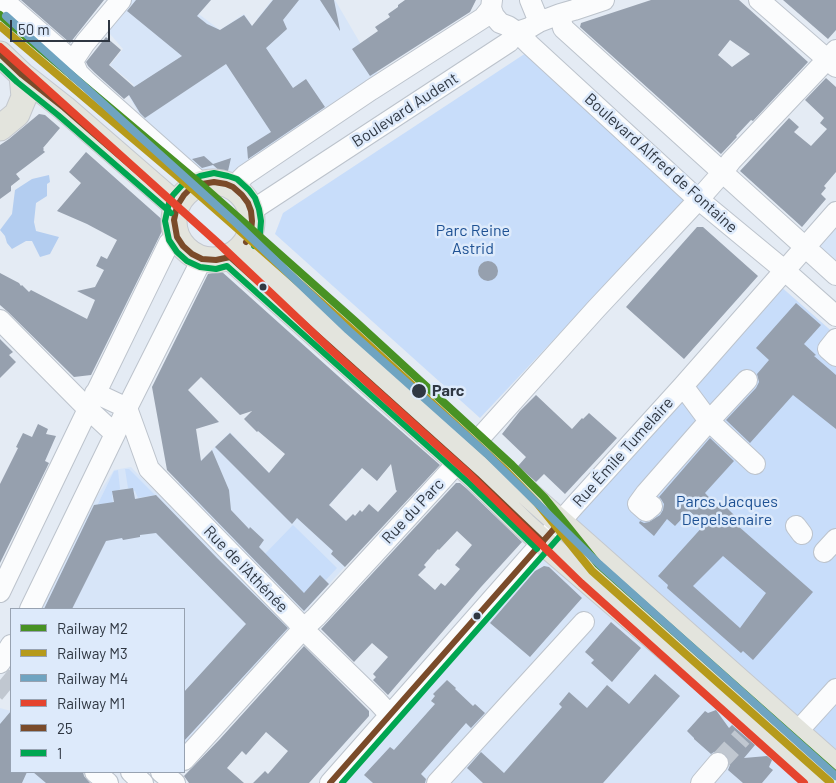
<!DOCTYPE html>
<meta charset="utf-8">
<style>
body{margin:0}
#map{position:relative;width:836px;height:783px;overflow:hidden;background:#e4ebf4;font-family:Barlow,sans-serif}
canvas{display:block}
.legend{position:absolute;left:10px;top:608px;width:175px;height:165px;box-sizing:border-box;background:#ddeafb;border:1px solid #97a2b1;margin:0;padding:6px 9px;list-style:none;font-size:15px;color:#2f3742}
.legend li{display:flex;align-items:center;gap:10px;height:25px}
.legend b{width:25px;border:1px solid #97a2b1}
.scale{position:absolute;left:10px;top:20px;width:100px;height:22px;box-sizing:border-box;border:2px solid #2f3742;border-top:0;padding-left:6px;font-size:15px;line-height:18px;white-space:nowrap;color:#2f3742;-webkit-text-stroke:4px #ddeafb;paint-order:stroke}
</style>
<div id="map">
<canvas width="836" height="783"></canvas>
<ul class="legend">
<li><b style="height:6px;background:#489224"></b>Railway M2</li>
<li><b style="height:6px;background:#b69a1b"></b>Railway M3</li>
<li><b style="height:6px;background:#6fa4c1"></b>Railway M4</li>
<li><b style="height:6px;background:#e5442e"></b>Railway M1</li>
<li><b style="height:6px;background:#7a4b2a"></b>25</li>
<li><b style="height:6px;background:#00a651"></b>1</li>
</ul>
<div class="scale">50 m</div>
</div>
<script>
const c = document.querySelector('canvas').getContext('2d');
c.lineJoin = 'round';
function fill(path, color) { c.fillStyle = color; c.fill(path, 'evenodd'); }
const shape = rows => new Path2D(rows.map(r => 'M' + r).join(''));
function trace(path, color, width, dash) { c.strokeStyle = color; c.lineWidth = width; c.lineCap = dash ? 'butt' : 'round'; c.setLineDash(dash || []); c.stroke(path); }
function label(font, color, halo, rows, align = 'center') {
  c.font = font + ' Barlow,sans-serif'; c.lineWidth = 5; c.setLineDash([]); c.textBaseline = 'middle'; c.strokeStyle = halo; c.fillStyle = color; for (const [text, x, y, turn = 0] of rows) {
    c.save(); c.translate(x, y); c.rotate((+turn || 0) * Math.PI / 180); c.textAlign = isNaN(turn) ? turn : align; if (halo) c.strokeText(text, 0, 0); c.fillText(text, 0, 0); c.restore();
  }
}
const built = shape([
 [128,0,180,0,220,30,244,14,257,33,264,24,257,19,272,0,335,0,380,77,229,174,221,175,217,171,211,172,206,169,200,170,143,121,126,91,134,85,110,65,123,49,104,27],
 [836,228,836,267,816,249],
 [324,410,371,458,345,488,343,485,332,497,334,500,329,505,368,541,304,612,178,483,230,432,269,473],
 [131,467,291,629,184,746,184,609,39,609,92,504,114,470],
 [544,556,740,725,799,783,346,783],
 [0,708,11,711,11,772,61,772,52,783,0,783]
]);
const green = shape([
 [529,51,688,197,480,418,275,234,283,213],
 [779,285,836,335,836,757,576,520],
 [125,469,129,469,155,495,138,498,135,491,128,488],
 [118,470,120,489,112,495,113,503,97,506,114,471],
 [293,525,337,568,309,598,264,555]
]);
const forest = shape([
 [49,175,50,182,47,184,47,196,36,203,34,222,36,231,59,237,50,254,40,257,32,241,26,241,12,249,7,243,5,236,0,230,12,214,15,190,32,179]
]);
const building = shape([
 [21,0,104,0,70,43],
 [136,0,211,0,197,16,207,24,220,30,244,15,252,26,273,0,299,0,283,20,287,29,266,48,293,88,306,79,325,107,248,159,247,147,271,132,226,64,145,118,140,113,129,95,124,99,95,73,88,66,86,62,106,37,121,50,109,65,134,87,182,56,127,11],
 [320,0,334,0,340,30,340,31],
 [405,0,476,0,470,12,370,76,352,49,378,31,375,27,390,17,388,14,398,7,398,5],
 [651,0,739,0,808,62,753,121,751,120,736,136,737,137,721,154,580,27,581,23],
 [730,40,750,54,732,67,718,55],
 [783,0,836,0,836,30,828,39],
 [826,78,836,87,836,172,824,186,826,188,821,194,826,199,802,227,740,171,789,118,799,127,794,132,811,146,827,129,820,123,824,118,805,100],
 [39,114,45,115,60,128,43,148,44,149,43,150,45,152,16,174,20,179,11,186,11,191,0,199,0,145,9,139],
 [86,152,166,223,91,375,74,377,8,312,0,305,0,273,19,283,21,286,22,285,29,292,31,290,87,319,95,300,77,291,95,287,104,270,96,266,101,256,107,259,117,240,87,224,57,211,81,183,69,172],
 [204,156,213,164,231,158,228,171,222,173,213,165,202,168,192,159],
 [697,227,703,227,758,276,684,359,626,307],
 '478 271a10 10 0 1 1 20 0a10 10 0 1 1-20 0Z',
 [221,271,347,384,440,465,345,567,331,554,333,551,297,518,292,524,215,447,230,433,269,473,285,454,258,431,257,432,244,419,252,411,240,415,201,377,188,390,219,422,196,429,201,461,212,450,229,490,231,510,249,529,250,527,264,540,259,547,304,593,320,575,329,584,304,611,167,470,152,387,208,274],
 [391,464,396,490,397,491,378,512,369,504,362,512,360,510,355,516,353,514,346,521,329,505,362,468,377,481],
 [796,303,821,325,804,344,816,355,814,356,836,375,836,429,793,395,750,443,726,420,756,388,759,382,757,374,769,360,756,348],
 [0,339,13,352,9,355,16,362,0,378],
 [536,395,572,429,582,418,583,419,589,413,617,438,565,494,544,474,536,482,518,466,526,457,502,434,520,411],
 [38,424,48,429,46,434,56,436,45,461,49,463,0,563,0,484,18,448,16,447,23,433,32,437],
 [710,438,734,461,705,493,719,508,723,504,740,521,737,525,813,592,753,660,743,651,741,653,667,588,668,585,658,576,705,524,689,511,675,526,667,519,654,536,639,523,640,521,644,523,649,522,660,515,663,510,664,504,661,499,659,497],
 [723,556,766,593,740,628,693,586],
 [456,483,460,483,466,488,522,542,481,587,388,695,373,680,376,677,373,674,388,657,372,643,354,662,321,629],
 [457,531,472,545,455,565,460,569,445,586,441,583,435,590,418,575,426,567,424,565,438,549,439,550],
 [133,488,135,499,156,495,217,558,288,628,184,741,184,692,246,624,156,533,140,535,140,537,123,540,122,538,106,541,72,609,44,609,94,505,114,502,112,491],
 [544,566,549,567,582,598,530,657,490,623,535,571],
 [611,622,641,648,612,682,591,663,594,660,585,652],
 [304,646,369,711,369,716,309,783,253,783,265,771,268,774,288,751,266,732,246,755,242,751,227,768,244,783,189,783,184,776,220,739],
 [655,674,680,696,603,783,483,783,467,768,481,752,504,773,562,707,559,704,569,692,587,708,607,685,629,704],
 [447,680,456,688,455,689,473,706,475,704,485,713,471,728,466,723,421,774,426,779,425,783,373,783,364,775,390,747,394,750,435,704,431,701,435,696,433,694],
 [716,710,729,728,732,725,755,745,744,758,767,756,772,760,769,767,773,770,762,783,743,783,728,770,730,765,729,759,726,754,720,751,714,752,711,754,694,739,694,738,687,731,705,711,708,713],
 [11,711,11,772,27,772,22,783,0,783,0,724],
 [33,772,83,772,84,776,90,783,46,783]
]);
const minorTunnel = shape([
 [718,763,742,737]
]);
const highwayTunnel = shape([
 [0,680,11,689]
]);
const minor = shape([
 [3,0,73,61,78,73,87,82,202,184],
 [530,0,539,22],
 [759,0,836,67],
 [491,8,494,16,500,23,508,26,517,32,530,45,692,194,784,270,836,316],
 [560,14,563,28,836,275],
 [73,61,85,43,121,0],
 [233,187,245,175,371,90,483,18,491,8,492,0],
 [251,211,509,42,517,32,529,28,539,22,560,14,574,10,604,0],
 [0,320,88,409,115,434],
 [836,339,828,349,836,356],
 [747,380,709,421,755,464],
 [95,393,127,408,149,469,296,620,303,629,377,701,390,715],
 [652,506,646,511,638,504,646,493,709,421,683,386],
 [796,526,802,534],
 [824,552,836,539],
 [0,592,88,409,169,243,177,237],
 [30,609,115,434,127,408,202,259],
 [0,663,11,645],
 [797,732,836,689],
 [184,760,303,629,316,617,441,481,596,309,699,199,722,173,731,161,836,50],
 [95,772,108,783],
 [131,772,143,783],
 [161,772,175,783],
 [330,783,575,505,683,386,836,212],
 [437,783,584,622],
 [701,783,718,763]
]);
const major = shape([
 [0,54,22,75,64,108,177,206],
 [0,128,17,114,24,97,22,75],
 '174 221a39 39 0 1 1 78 0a39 39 0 1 1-78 0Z',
 [246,242,473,445,836,767],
 [230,257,476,478,524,525,543,542,728,701,753,724,820,783]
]);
const bus1 = shape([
 [0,54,22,75,64,108,177,206],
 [230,257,476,478,543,542],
 [230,257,216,260,202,259,192,254,183,246,177,237,174,220,177,206,184,195,189,190,202,184,214,182,226,184,233,187,242,195,248,203,251,211,252,221,251,232,246,242],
 [330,783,560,522]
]);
const bus2 = shape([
 [0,66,17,82,58,115,171,213],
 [254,246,260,234,261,221,259,209,255,198,249,190,237,179,228,176,214,173,200,176,184,183,173,195,169,203,165,221,169,240,177,252,187,261,200,267,216,269,227,266,470,484,537,549],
 [342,783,567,528]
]);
const rail1 = shape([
 [0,15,196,180,355,321,512,465,544,497,598,564,836,775]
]);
const rail2 = shape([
 [0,26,190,187,349,327,506,471,537,503,592,571,830,782]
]);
const rail3 = shape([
 [6,16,236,223,348,330,487,454,599,564,836,776]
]);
const rail4 = shape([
 [0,47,218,243,330,349,469,474,581,583,804,783]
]);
const markers = [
 [263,287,4.5,"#2f3742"],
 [419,391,8,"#2f3742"],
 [477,616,4.5,"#2f3742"]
];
const streetNames = [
 ["Boulevard Audent",405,110,-33],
 ["Boulevard Alfred de Fontaine",661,163,42],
 ["Rue Émile Tumelaire",623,452,-48],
 ["Rue du Parc",413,511,-47],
 ["Rue de l'Athénée",246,569,46]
];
const parkNames = [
 ["Parc Reine",473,231],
 ["Astrid",473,249],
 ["Parcs Jacques",727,502],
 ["Depelsenaire",727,520]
];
const stopNames = [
 ["Parc",432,391]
];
fill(built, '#d7e5f8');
fill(green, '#c8ddfa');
fill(forest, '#b3cdf0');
fill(building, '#96a0ae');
trace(minorTunnel, '#c0c7d0', 20, [20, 10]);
trace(highwayTunnel, '#c0c7d0', 28, [28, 14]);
trace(minor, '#bcc3cc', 22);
trace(major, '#c4c8ce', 27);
trace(minor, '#fbfcfd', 20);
trace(major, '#e3e4dd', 25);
trace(bus1, '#7a4b2a', 6);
trace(bus2, '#00a651', 6);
trace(rail1, '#489224', 8);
trace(rail2, '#b69a1b', 8);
trace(rail3, '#6fa4c1', 8);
trace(rail4, '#e5442e', 8);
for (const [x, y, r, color] of markers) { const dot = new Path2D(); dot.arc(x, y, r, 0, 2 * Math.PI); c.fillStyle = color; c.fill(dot); trace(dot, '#ddeafb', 2); }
label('16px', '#2f3742', '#ddeafb', streetNames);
label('16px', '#1e5193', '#ddeafb', parkNames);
label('bold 16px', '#2f3742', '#ddeafb', stopNames, 'left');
</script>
